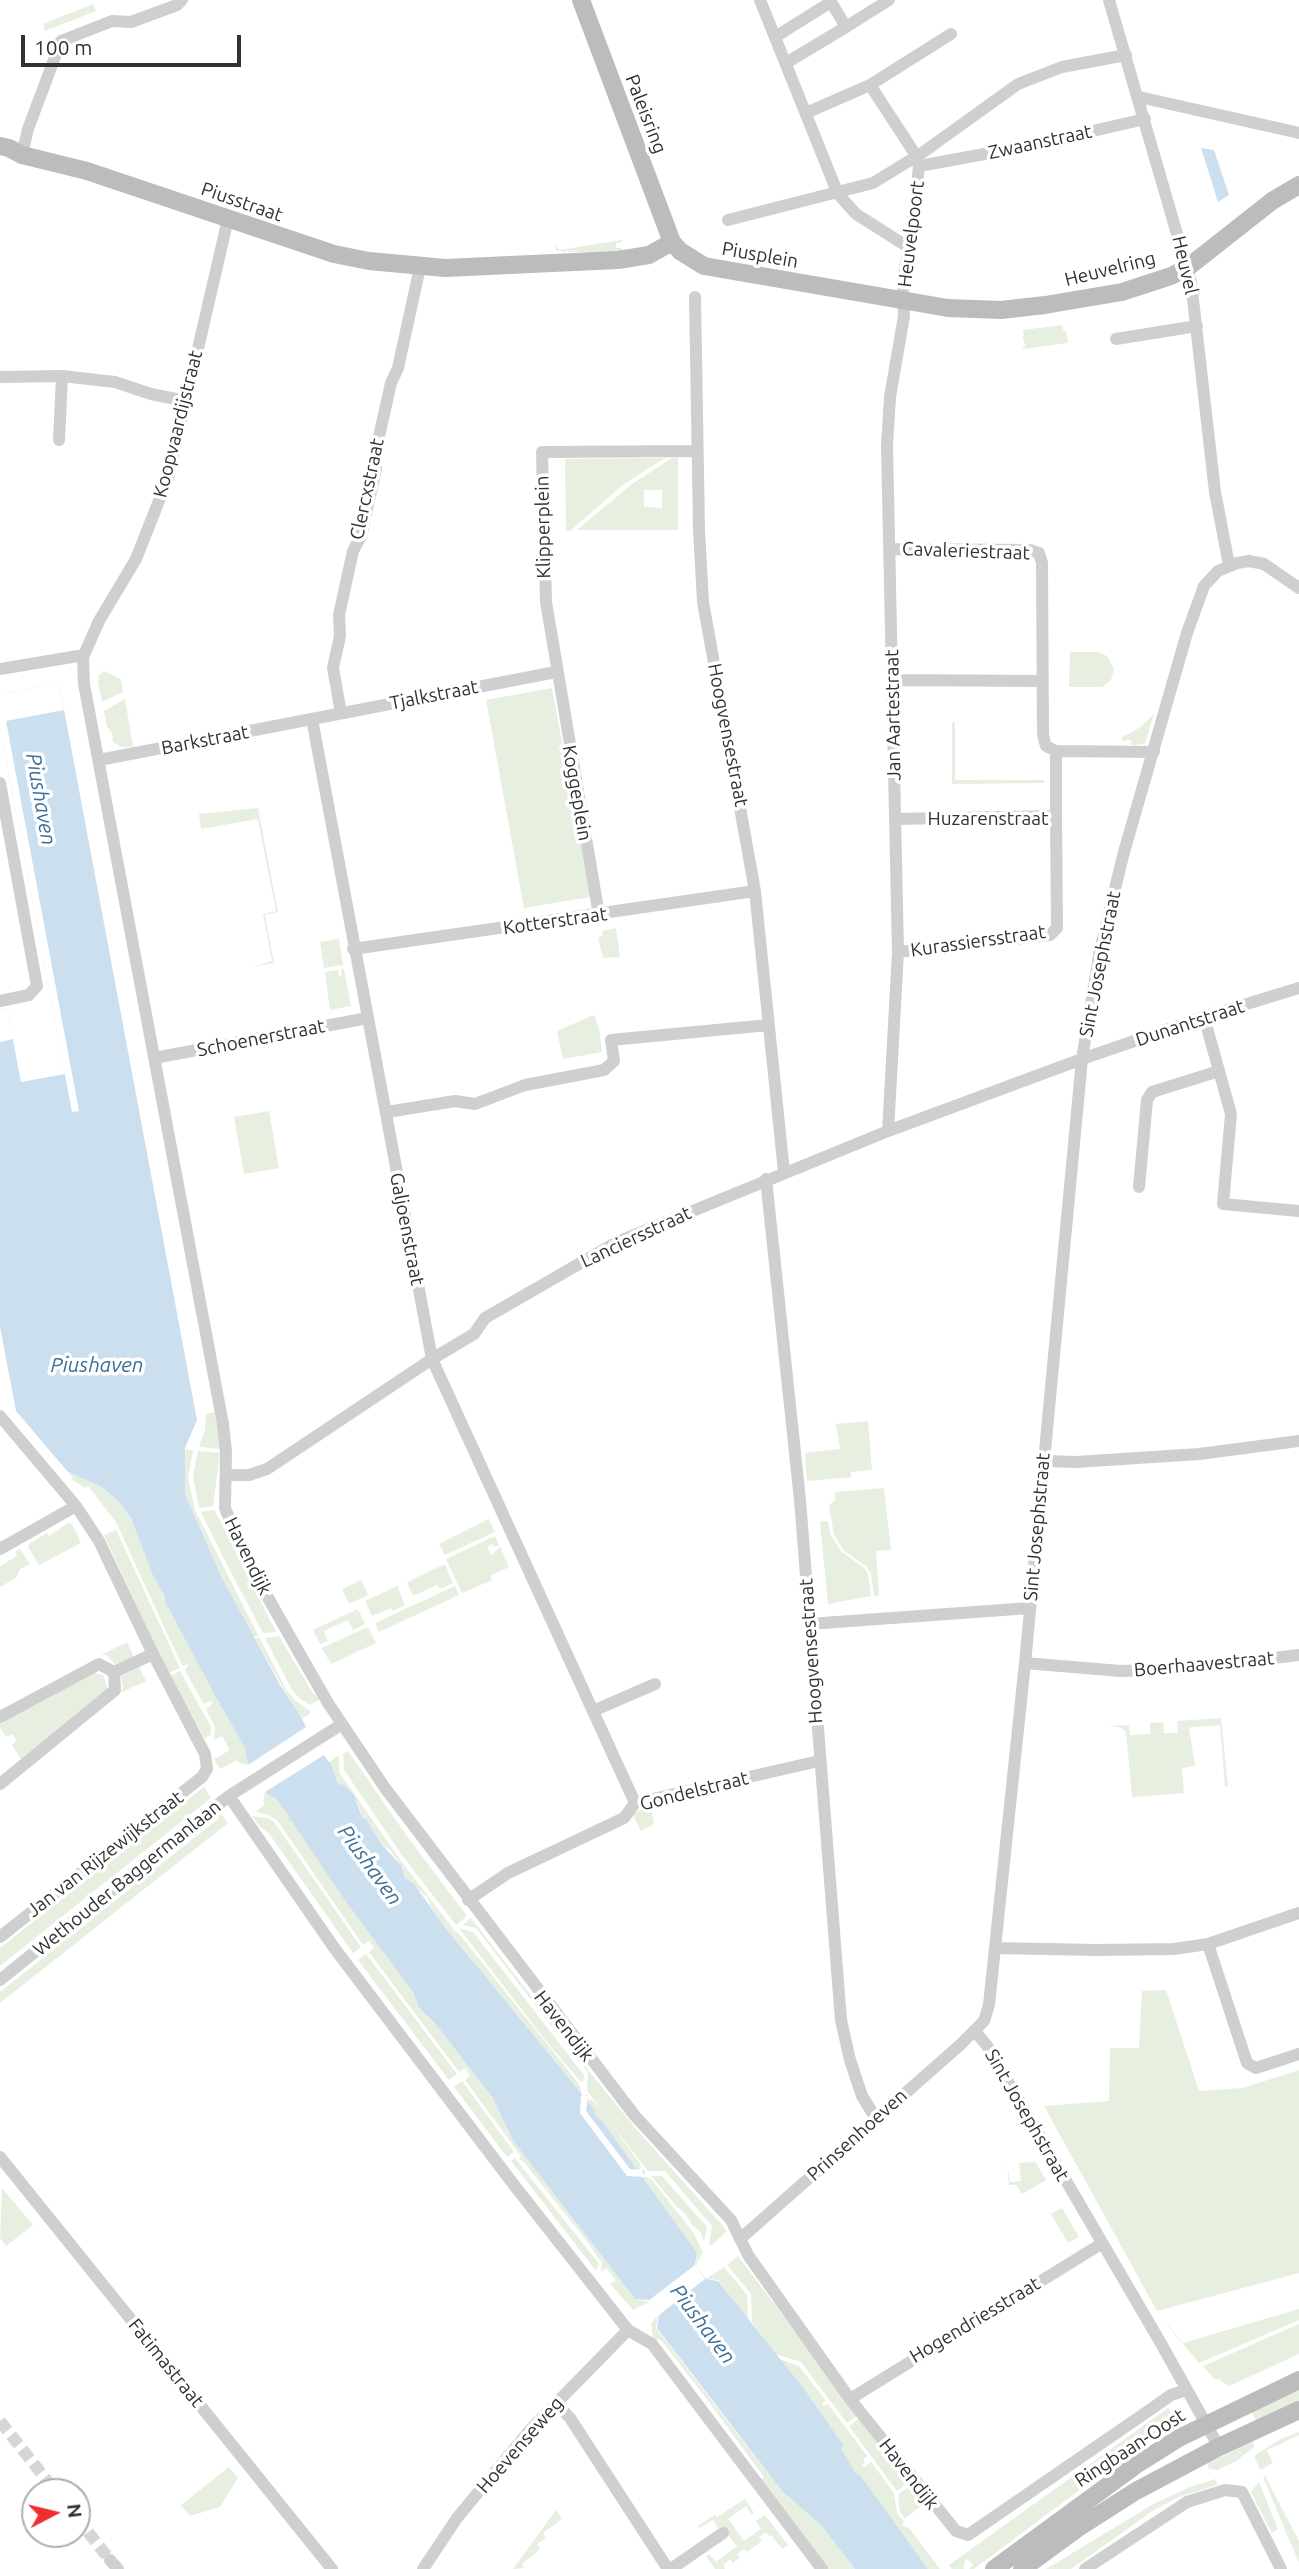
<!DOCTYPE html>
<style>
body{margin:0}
#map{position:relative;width:1299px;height:2569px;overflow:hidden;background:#fff;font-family:Ubuntu,sans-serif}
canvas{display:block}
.north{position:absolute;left:21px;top:2478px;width:70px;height:70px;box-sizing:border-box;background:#fff;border:2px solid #adadad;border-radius:50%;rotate:83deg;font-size:19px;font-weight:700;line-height:28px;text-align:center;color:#323232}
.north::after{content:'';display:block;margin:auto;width:24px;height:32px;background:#ef2e31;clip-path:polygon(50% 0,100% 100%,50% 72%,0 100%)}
.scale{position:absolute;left:21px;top:35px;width:220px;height:32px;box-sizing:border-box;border:4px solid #323232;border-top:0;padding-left:9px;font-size:21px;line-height:24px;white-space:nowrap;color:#323232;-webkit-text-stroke:5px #fff;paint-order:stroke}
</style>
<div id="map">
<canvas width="1299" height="2569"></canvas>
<div class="north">N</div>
<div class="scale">100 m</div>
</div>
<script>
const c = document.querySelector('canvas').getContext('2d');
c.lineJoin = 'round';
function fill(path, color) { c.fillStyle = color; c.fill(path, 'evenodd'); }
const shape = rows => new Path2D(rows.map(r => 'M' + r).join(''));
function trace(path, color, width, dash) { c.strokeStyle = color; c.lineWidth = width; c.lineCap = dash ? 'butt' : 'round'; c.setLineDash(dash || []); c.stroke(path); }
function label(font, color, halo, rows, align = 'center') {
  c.font = font + ' Ubuntu,sans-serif'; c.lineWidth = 7; c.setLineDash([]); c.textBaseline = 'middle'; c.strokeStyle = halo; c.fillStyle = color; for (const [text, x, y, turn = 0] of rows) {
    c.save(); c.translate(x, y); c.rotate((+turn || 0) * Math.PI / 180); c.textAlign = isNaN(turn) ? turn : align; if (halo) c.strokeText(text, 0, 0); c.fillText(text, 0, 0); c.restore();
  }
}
const green = shape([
 [93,4,96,11,45,31,43,24],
 [622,240,622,242,616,243,616,248,622,248,622,253,569,252,568,250,565,252,556,250,556,245,559,250],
 [1062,325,1063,331,1066,331,1068,343,1023,349,1023,347,1026,346,1022,337,1024,337,1023,330],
 [665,458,624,484,570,531,566,531,565,459],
 [672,458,678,458,678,530,577,530,632,484],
 [644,490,662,490,662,508,644,507],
 [1070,652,1097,652,1107,656,1114,669,1111,680,1102,687,1069,687],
 [104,671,121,679,123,692,102,702,98,682,99,675],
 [552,688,591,897,524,908,486,700],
 [125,699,133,747,122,747,113,742,112,733,107,727,104,711],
 [1154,714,1145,744,1132,745,1131,740,1122,741,1122,737,1139,728],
 [952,722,955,722,955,780,1044,780,1044,783,952,784],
 [258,808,278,912,265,915,274,963,253,967,272,961,263,914,276,911,258,819,201,829,199,814],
 [616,928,620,957,603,958,598,937,603,936,602,931],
 [339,939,343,965,324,968,320,942],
 [344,969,351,1006,330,1010,325,972,338,970,339,977,342,976,341,970],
 [594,1015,599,1028,602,1052,563,1059,557,1031],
 [269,1111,279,1168,244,1174,234,1117],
 [215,1412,222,1449,199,1447,205,1430,206,1414],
 [868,1421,872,1470,851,1472,851,1477,807,1481,805,1453,840,1449,836,1424],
 [186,1449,193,1451,188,1478,195,1510,258,1635,253,1638,222,1578,185,1494,183,1477],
 [198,1451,220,1453,213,1506,199,1508,193,1476],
 [68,1472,102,1487,119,1502,131,1518,153,1576,165,1596,165,1602,218,1701,245,1748,248,1765,239,1763,237,1760,220,1769,214,1759,230,1750,222,1736,214,1740,215,1727,206,1709,213,1703,211,1701,204,1704,195,1689,185,1670,189,1664,183,1666,177,1655,116,1522,88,1486,85,1488,71,1479,73,1477],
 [884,1488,891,1550,876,1551,879,1596,874,1596,871,1573,866,1566,844,1551,834,1535,829,1505,835,1500,835,1492],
 [214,1510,221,1522,276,1632,263,1633,224,1559,201,1512],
 [489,1519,495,1532,445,1555,439,1544],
 [828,1521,830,1533,841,1551,864,1568,868,1574,871,1596,828,1604,820,1522],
 [68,1523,72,1524,81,1543,39,1565,28,1547,29,1544,47,1533,49,1536],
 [116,1530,180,1668,168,1673,104,1535],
 [495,1536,499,1545,494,1547,492,1544,487,1547,491,1555,500,1547,509,1567,490,1576,492,1580,462,1593,446,1559],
 [20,1549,30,1564,20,1569,16,1578,0,1587,0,1566,17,1556,15,1552],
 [445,1564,453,1583,440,1589,437,1585,413,1596,407,1582],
 [361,1580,368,1595,349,1604,342,1589],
 [397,1586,405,1605,393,1611,391,1608,372,1616,365,1601],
 [455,1586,459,1595,379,1632,375,1623],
 [358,1609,365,1624,353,1630,348,1620,324,1631,328,1641,320,1644,313,1630],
 [368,1627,376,1643,331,1664,322,1648],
 [279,1636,314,1695,316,1695,319,1700,310,1705,299,1698,291,1688,265,1638],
 [259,1637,287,1691,296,1701,311,1712,304,1719,296,1711,255,1639],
 [127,1642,134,1657,115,1664,106,1655,101,1655],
 [139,1667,146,1681,120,1693,123,1688,121,1676],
 [180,1671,211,1727,211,1734,205,1739,170,1676],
 [92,1672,103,1675,107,1686,106,1690,21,1759,12,1745,17,1741,12,1734,6,1737,0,1728,0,1721],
 [1221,1718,1228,1786,1225,1787,1220,1725,1195,1727,1189,1728,1195,1766,1182,1768,1184,1793,1132,1797,1126,1732,1120,1727,1108,1726,1129,1725,1130,1735,1150,1734,1150,1723,1163,1722,1164,1733,1178,1733,1177,1721],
 [348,1751,409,1839,467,1916,456,1925,404,1858,344,1770,343,1754],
 [339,1755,339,1772,401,1861,455,1931,460,1935,579,2084,582,2095,588,2095,588,2099,593,2101,608,2119,641,2165,640,2170,645,2170,645,2176,652,2180,693,2232,703,2252,696,2265,697,2254,602,2121,593,2114,589,2103,582,2095,485,1976,457,1941,445,1927,430,1905,428,1898,405,1878,401,1865,390,1850,382,1845,366,1819,362,1817,358,1803,337,1783,330,1761],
 [204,1787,211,1798,0,1966,0,1948],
 [265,1792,277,1800,292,1819,346,1902,413,1992,419,2008,434,2022,492,2097,514,2142,635,2299,649,2302,633,2310,610,2284,616,2280,606,2268,601,2272,602,2263,586,2240,523,2161,519,2159,521,2156,518,2152,465,2080,470,2076,465,2068,459,2072,369,1952,374,1948,369,1941,363,1945,277,1820,268,1815,256,1812,265,1804,263,1801],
 [651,1807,654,1824,641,1831,633,1815,640,1810],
 [219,1815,223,1816,228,1823,0,2003,0,1992,218,1819],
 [252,1816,268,1818,274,1822,361,1947,353,1953,268,1832,260,1827],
 [471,1918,576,2054,581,2061,579,2062,476,1928,463,1925],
 [459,1928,473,1932,584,2075,583,2082,580,2081,546,2041],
 [366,1954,457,2074,449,2080,358,1960],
 [1166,1990,1199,2091,1243,2088,1299,2070,1299,2273,1157,2311,1044,2106,1109,2101,1110,2048,1139,2048,1142,1991],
 [584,2065,637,2130,723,2226,727,2231,711,2246,709,2244,712,2226,665,2171,648,2171,597,2105,587,2090,588,2073,583,2066],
 [462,2081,514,2152,507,2157,454,2087],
 [515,2158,599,2264,596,2271,511,2161],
 [1034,2160,1046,2180,1022,2194,1016,2185,1009,2185,1007,2162,1010,2182,1021,2181,1019,2163,1034,2162],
 [651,2176,662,2176,707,2227,704,2242,701,2233,692,2225,685,2213,676,2206],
 [2,2188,33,2225,6,2246,0,2238],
 [1062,2208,1079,2237,1068,2243,1051,2214],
 [738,2256,858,2415,847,2423,801,2362,775,2354,752,2322,751,2294,727,2265],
 [724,2267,747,2295,748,2320,718,2280,706,2279],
 [1299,2309,1299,2320,1199,2363,1167,2325,1179,2318,1168,2325,1183,2343],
 [658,2315,656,2328,742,2440,782,2491,821,2525,855,2569,828,2569,760,2481,764,2477,709,2402,661,2340,653,2338,651,2324],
 [1299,2324,1299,2354,1229,2386,1218,2379,1215,2380,1203,2366],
 [779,2359,799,2366,826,2401,822,2404,824,2406,828,2404,867,2456,863,2460,865,2463,862,2465,864,2467,871,2462,894,2493,897,2513,904,2522,902,2525,910,2529,940,2569,928,2569,911,2548,860,2475,856,2475,841,2448,842,2444,805,2390],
 [1299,2390,1299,2404,1257,2423,1252,2412],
 [1168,2408,1174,2419,974,2569,969,2569,973,2565,967,2559,964,2563,964,2569,952,2569,949,2565],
 [860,2418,908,2483,897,2491,849,2426],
 [1299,2432,1299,2435,1267,2450,1273,2463,1260,2470,1254,2456,1281,2439],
 [1253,2441,1254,2447,1236,2461,1217,2470,1209,2469,1207,2464],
 [229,2467,238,2478,220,2507,190,2516,181,2505],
 [1265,2476,1299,2541,1299,2563,1263,2477],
 [1216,2479,1217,2485,1179,2497,1154,2510,1071,2569,1046,2569,1155,2503,1190,2487],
 [1259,2482,1278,2529,1272,2533,1251,2492],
 [910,2485,924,2504,905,2518,900,2512,898,2495],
 [745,2499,754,2513,752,2515,746,2506,728,2519,744,2541,761,2529,756,2521,765,2515,788,2545,782,2549,771,2535,769,2536,766,2532,759,2537,762,2541,747,2552,744,2549,737,2554,740,2558,733,2563,730,2559,724,2564,725,2569,715,2569,706,2556,709,2554,716,2562,737,2546,722,2527,718,2528,713,2520,699,2528,697,2526,715,2515,717,2517],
 [556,2510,562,2519,543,2533,546,2538,537,2544,540,2549,522,2564,524,2568,513,2569]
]);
const water = shape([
 [1201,148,1214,150,1229,195,1218,202],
 [59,683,197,1420,185,1448,185,1494,222,1578,280,1685,330,1761,338,1784,344,1785,354,1795,362,1817,366,1819,382,1845,401,1865,405,1878,414,1884,445,1927,589,2103,595,2111,594,2114,602,2121,697,2253,695,2265,706,2279,718,2281,805,2390,843,2445,841,2448,856,2474,860,2475,928,2569,855,2569,821,2525,782,2491,657,2328,659,2315,648,2300,635,2299,514,2142,492,2097,434,2022,419,2008,413,1992,346,1902,291,1820,288,1821,289,1816,277,1800,265,1792,248,1765,245,1748,218,1701,165,1602,165,1596,153,1576,131,1518,119,1502,102,1487,68,1472,16,1411,0,1327,0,1009,7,1008,21,1082,65,1074,0,727,0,694]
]);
const pier = shape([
 [59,683,64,710,6,721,79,1111,72,1112,0,727,0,694],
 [7,1008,13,1039,0,1042,0,1009],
 [305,1716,333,1760,329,1762,324,1755,265,1792,264,1795,245,1765,248,1765,306,1727,302,1719],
 [581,2095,588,2096,586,2111,630,2169,641,2170,645,2177,627,2176,580,2113],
 [695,2265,705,2279,659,2315,648,2301]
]);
const streetTunnel = shape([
 [0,2421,56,2492],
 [77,2518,110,2560]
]);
const street = shape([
 [760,0,838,194,856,214,908,247],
 [1109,0,1191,282,1215,492,1229,565],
 [846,27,889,0],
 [775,37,831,2,846,27,786,63],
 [870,85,917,157,919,166,915,206,903,282,904,316,890,397,887,446,898,952,888,1131],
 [1139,97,1299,133],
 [806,113,870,85,951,34],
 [22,155,28,129,61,41,112,21,131,22,177,5,182,0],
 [919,166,1023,147,1145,119],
 [228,219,168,478,136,559,99,621,83,657,84,684,223,1424,226,1452,225,1508,250,1566,301,1656,328,1703,385,1788,635,2116,731,2220,748,2255,850,2399,956,2531,968,2535,1154,2407,1171,2395,1186,2390],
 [728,220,873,183,922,153,1018,84,1062,67,1126,55],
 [695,297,699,530,703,602,755,891,784,1172],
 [1116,339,1197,326],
 [0,377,62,376,115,382,151,394,186,401],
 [59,440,62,376],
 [891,549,1030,550,1039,553,1042,563,1043,735,1046,746,1056,751,1154,752],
 [0,669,78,656,83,657],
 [893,680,1043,681],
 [341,713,333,668,340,636,339,615,353,551,361,536,376,469,376,450,391,383,398,368,420,267],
 [312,719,432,1359,635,1803],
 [1056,751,1056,816],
 [99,760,556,672],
 [0,783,37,986,29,995,0,1001],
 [895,819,1056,816,1057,928,1050,935,898,952],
 [599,915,546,602,542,452,697,451],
 [353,949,755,891],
 [1204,1017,1231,1114,1223,1204,1299,1211],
 [154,1058,368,1018],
 [387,1112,455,1101,475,1104,525,1085,604,1070,614,1061,611,1040,769,1025],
 [766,1179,800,1500,841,2020,850,2060,862,2096,875,2117],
 [1139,1187,1147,1100,1152,1092,1219,1071],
 [0,1416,76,1506,99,1541,153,1654,205,1754,207,1769,202,1777,0,1937],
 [1044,1461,1076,1462,1199,1454,1299,1441],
 [226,1475,249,1475,267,1469,432,1359,474,1334,485,1318,617,1242,888,1131,1082,1059,1204,1017,1299,988],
 [0,1549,76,1506],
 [809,1624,1030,1608],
 [1025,1663,1120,1671,1184,1669,1299,1655],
 [114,1672,153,1654],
 [593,1711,655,1684],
 [0,1717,99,1664,114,1672,115,1690,0,1784],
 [229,1796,335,1949,514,2185,628,2330,652,2344,822,2569],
 [468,1900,508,1873,624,1818,635,1803,819,1761],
 [1208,1944,1247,2063,1256,2068,1299,2054],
 [995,1948,1097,1950,1174,1949,1208,1944,1299,1913],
 [0,1980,229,1796,342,1724],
 [975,2031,988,2047,1159,2340,1219,2447],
 [0,2157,332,2569],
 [740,2239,960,2045,984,2021,989,2005,1025,1663,1082,1059,1100,950,1124,852,1187,633,1204,586,1218,571,1237,563,1249,561,1264,564,1299,588],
 [850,2399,1101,2244],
 [556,2403,570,2418,668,2569],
 [110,2560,118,2569],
 [423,2569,457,2518,529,2431,628,2330],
 [671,2569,723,2533],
 [1085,2569,1187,2502,1225,2490,1242,2492,1281,2569]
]);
const secondary = shape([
 [581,0,672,242,680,251,704,266,948,308,1001,310,1045,305,1122,292,1171,276,1187,268,1272,201,1299,185],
 [0,146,9,148,22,155,87,171,334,254,369,261,445,268,618,260,649,255,672,242],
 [994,2569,1136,2465,1179,2438,1299,2380],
 [1022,2569,1078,2528,1136,2491,1219,2447,1299,2410]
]);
const streetNames = [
 ["Paleisring",646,114,69],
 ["Zwaanstraat",1040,142,-12],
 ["Piusstraat",242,202,19],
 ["Heuvelpoort",911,234,-83],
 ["Piusplein",760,255,10],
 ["Heuvel",1185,265,77],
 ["Heuvelring",1110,269,-14],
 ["Koopvaardijstraat",178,424,-76],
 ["Clercxstraat",367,489,-78],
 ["Klipperplein",543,527,-91],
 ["Cavaleriestraat",966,551,2],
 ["Tjalkstraat",434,695,-11],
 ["Jan Aartestraat",893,715,-91],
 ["Hoogvensestraat",728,735,79],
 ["Barkstraat",205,740,-11],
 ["Koggeplein",577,793,80],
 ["Huzarenstraat",988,819],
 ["Kotterstraat",555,921,-8],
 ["Kurassiersstraat",978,941,-8],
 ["Sint Josephstraat",1100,964,-79],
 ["Dunantstraat",1190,1023,-18],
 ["Schoenerstraat",261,1038,-11],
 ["Galjoenstraat",407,1229,79],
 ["Lanciersstraat",636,1237,-25],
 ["Sint Josephstraat",1037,1527,-85],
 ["Havendijk",248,1556,64],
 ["Hoogvensestraat",811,1651,-94],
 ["Boerhaavestraat",1204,1664,-5],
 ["Gondelstraat",694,1791,-14],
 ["Jan van Rijzewijkstraat",105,1854,-38],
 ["Wethouder Baggermanlaan",127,1878,-39],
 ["Havendijk",564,2026,52],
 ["Sint Josephstraat",1027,2115,60],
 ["Prinsenhoeven",857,2135,-42],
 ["Hogendriesstraat",975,2320,-31],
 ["Fatimastraat",166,2363,51],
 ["Hoevenseweg",520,2445,-49],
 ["Ringbaan-Oost",1130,2448,-33],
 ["Havendijk",909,2474,52]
];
const waterNames = [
 ["Piushaven",41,799,80],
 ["Piushaven",97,1365],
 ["Piushaven",370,1865,54],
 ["Piushaven",703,2324,53]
];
fill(green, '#e7efe0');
fill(water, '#ccdfef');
fill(pier, '#fff');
trace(streetTunnel, '#d6d6d6', 12, [12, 6]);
trace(street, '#cfcfcf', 12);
trace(secondary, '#bcbcbc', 18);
label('19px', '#323232', '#fff', streetNames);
label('italic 21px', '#3a6f9a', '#fff', waterNames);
</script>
